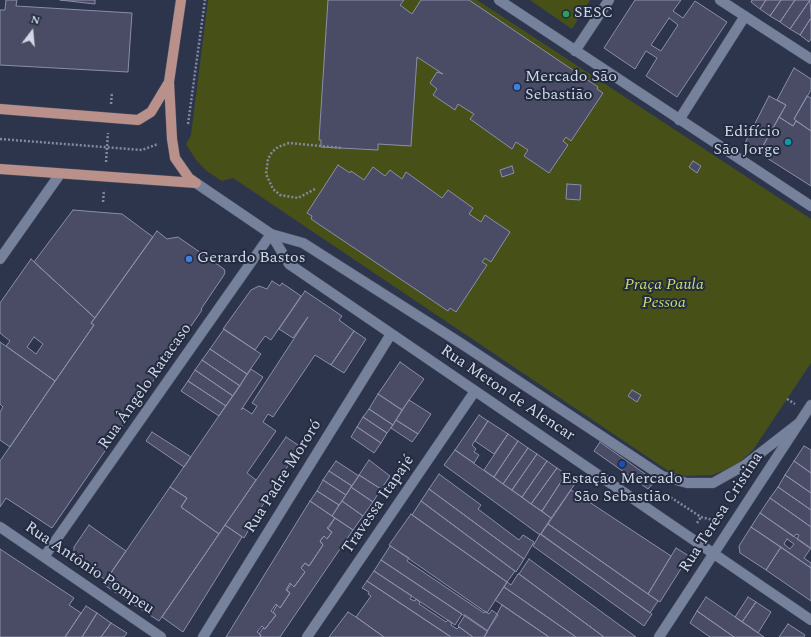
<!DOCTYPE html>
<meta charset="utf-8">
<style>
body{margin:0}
#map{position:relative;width:811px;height:637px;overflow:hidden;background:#2c354c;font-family:Spectral,serif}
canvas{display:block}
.north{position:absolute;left:12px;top:12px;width:40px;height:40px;-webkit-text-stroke:3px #232b41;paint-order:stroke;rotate:16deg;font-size:11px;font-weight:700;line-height:16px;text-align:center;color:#d1d8e6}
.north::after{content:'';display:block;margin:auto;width:14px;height:18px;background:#d1d8e6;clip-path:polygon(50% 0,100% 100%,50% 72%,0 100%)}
</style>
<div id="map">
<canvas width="811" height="637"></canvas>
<div class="north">N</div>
</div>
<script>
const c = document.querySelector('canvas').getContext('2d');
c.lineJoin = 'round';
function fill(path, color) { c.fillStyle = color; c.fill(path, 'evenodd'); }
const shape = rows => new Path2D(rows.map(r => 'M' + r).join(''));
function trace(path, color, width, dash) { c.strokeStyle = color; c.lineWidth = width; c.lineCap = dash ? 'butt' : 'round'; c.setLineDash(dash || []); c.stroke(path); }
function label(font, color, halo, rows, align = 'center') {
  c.font = font + ' Spectral,serif'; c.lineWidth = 4; c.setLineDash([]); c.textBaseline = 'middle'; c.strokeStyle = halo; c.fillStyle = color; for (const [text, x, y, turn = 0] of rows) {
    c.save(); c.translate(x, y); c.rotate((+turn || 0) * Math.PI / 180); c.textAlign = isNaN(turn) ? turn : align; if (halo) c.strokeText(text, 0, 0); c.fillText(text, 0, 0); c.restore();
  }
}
const green = shape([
 [208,0,477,0,811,219,811,363,753,450,735,466,712,475,684,476,670,472,233,178,222,181,208,172,196,160,186,144,191,135],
 [530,0,590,0,572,29]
]);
const building = shape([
 [6,0,17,0,16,6,132,13,128,72,0,65,0,10,5,10,6,0],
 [60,0,95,0,95,4,60,0],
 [328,0,404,0,400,5,412,14,421,0,469,0,598,87,597,89,603,93,571,141,566,137,563,141,568,145,549,173,524,156,528,150,516,142,512,149,470,119,474,114,469,111,458,104,455,110,433,95,437,89,430,83,437,72,443,74,417,57,411,146,378,144,378,150,321,147,321,140,319,140,328,0],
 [635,0,681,0,673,11,683,18,695,1,727,22,677,97,646,76,657,58,646,51,635,69,604,48,635,0],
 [669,18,678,25,661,51,651,45,669,18],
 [752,0,766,0,760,9,751,2,752,0],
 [766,0,781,0,770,16,760,9,766,0],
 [781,0,795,0,780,22,770,16,781,0],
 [795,0,810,0,790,29,780,22,795,0],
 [810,0,811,18,800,35,790,29,810,0],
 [811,18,811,39,809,42,800,35,811,18],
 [794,68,811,79,811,90,794,119,796,121,793,126,779,117,786,105,777,100,794,68],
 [769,96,786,105,759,153,745,143,769,96],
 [807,96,811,98,811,131,794,119,807,96],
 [779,117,793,126,796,121,811,131,811,186,759,153,779,117],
 [693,161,701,166,697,173,689,167,693,161],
 [338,165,350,173,351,171,364,180,373,167,385,176,390,170,402,179,406,172,442,198,448,190,473,208,469,214,481,222,485,215,510,232,491,262,485,258,482,262,487,265,456,312,450,308,448,311,311,219,312,216,307,213,338,165],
 [512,166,514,173,502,177,500,170,512,166],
 [567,184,581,185,580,200,566,199,567,184],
 [73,210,122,214,153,237,95,318,34,262,73,210],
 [157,231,167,239,178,237,224,269,225,272,224,275,201,309,202,310,52,528,6,498,0,507,0,461,94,325,91,323,157,231],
 [31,259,95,318,91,323,94,325,55,381,6,346,10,341,0,333,0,303,31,259],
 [34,337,43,344,36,354,27,347,34,337],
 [272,281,280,286,282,283,301,296,271,340,265,336,255,350,223,329,251,290,259,286,267,289,272,281],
 [305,291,342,316,339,320,354,331,331,365,315,355,273,417,268,414,263,422,276,431,247,473,256,480,219,534,181,507,187,498,170,487,251,369,263,377,241,410,243,408,252,414,257,406,252,403,308,317,293,338,279,329,305,291],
 [224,329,261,354,247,374,210,349,224,329],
 [354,331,366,339,344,373,331,365,354,331],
 [0,342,55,381,10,447,0,440,0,412,3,407,0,404,0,342],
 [210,349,247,374,240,386,202,360,210,349],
 [202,360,240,386,233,396,195,370,202,360],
 [400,362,424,379,402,410,378,394,400,362],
 [195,370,233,396,226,406,188,381,195,370],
 [188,381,226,406,219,416,181,391,188,381],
 [632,390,641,395,637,402,628,396,632,390],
 [378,394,402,410,393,425,369,409,378,394],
 [409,400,431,414,418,434,396,420,409,400],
 [369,409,393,425,387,433,363,417,369,409],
 [479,415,488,421,472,445,476,449,474,452,479,455,474,463,455,450,479,415],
 [363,417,387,433,381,443,357,427,363,417],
 [396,420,418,434,412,442,391,428,396,420],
 [488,421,508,434,494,454,475,441,488,421],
 [357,427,381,443,374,453,351,437,357,427],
 [152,432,191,457,184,467,146,441,152,432],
 [508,434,518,441,494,477,484,470,508,434],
 [286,437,301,447,272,489,244,538,225,525,286,437],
 [518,441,528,448,503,484,494,477,518,441],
 [600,442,655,481,648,489,594,451,600,442],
 [804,446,811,450,811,473,794,461,804,446],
 [528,448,537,454,512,490,503,484,528,448],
 [455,450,551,518,540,535,444,465,455,450],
 [537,454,547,461,522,497,512,490,537,454],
 [369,460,390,476,381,489,359,475,369,460],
 [336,461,359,476,352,486,329,471,336,461],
 [547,461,557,468,531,504,522,497,547,461],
 [794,461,811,473,811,493,785,475,794,461],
 [557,468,566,474,542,511,531,504,557,468],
 [329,471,352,486,346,495,323,480,329,471],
 [439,474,481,505,478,509,519,540,523,535,534,542,524,559,429,489,439,474],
 [566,474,577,481,551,518,542,511,566,474],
 [359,475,381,489,373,502,351,487,359,475],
 [785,475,811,493,811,510,778,487,785,475],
 [323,480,346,495,339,505,317,491,323,480],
 [170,487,187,498,181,507,219,534,159,621,125,599,128,595,106,580,170,487],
 [351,487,373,502,363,516,342,501,351,487],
 [778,487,811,510,811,527,770,498,778,487],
 [429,489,524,559,516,572,421,501,429,489],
 [571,490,671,556,648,594,548,524,571,490],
 [317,491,339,505,332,516,310,501,317,491],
 [770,498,811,527,811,549,797,539,799,535,796,534,794,537,760,513,770,498],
 [310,501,335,518,327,528,332,532,327,539,324,536,320,541,323,545,309,566,305,563,301,568,305,572,294,587,290,583,286,590,290,593,280,608,276,604,271,611,276,615,265,629,262,626,257,632,261,635,260,637,226,637,310,501],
 [342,501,363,516,353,530,332,516,342,501],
 [421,501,515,571,507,582,412,515,421,501],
 [760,513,811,548,804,558,811,563,811,568,751,527,760,513],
 [787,539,794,544,790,549,784,544,787,539],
 [411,514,507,582,487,613,389,545,411,514],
 [335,518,353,530,280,637,260,637,261,635,259,634,263,628,265,629,276,615,273,612,277,605,280,608,290,593,287,590,291,584,294,587,305,572,301,568,305,563,309,566,323,545,320,541,324,536,327,539,332,532,328,529,335,518],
 [548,524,658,601,650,613,541,534,548,524],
 [89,525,126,551,106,580,77,560,74,556,74,547,89,525],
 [225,525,242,537,183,632,162,617,225,525],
 [751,527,781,547,766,570,740,553,739,546,751,527],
 [540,534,652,614,644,626,533,546,540,534],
 [390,546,409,558,407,561,484,613,485,611,489,614,492,610,498,615,487,631,381,560,390,546],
 [781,547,811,568,811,601,766,570,781,547],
 [676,548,689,556,660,602,648,594,676,548],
 [0,549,74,598,69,605,81,613,65,637,0,637,0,549],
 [529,559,625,629,636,637,604,637,519,574,529,559],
 [381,560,462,614,455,625,374,571,381,560],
 [374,571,412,596,410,599,415,601,416,599,420,602,419,604,446,622,448,620,452,623,451,625,457,629,459,627,473,637,451,637,367,581,374,571],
 [518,574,519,574,604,637,576,637,504,587,507,582,511,585,518,574],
 [106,580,128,595,125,599,103,584,106,580],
 [367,581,451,637,384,637,356,617,371,596,368,594,369,592,362,588,367,581],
 [504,587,576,637,549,637,495,600,504,587],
 [706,597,750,627,764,637,734,637,697,611,706,597],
 [748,597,756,602,742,622,735,617,748,597],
 [756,602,771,612,758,633,742,622,756,602],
 [502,605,549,637,484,637,502,605],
 [86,606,97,613,82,637,65,637,86,606],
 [697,611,720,627,734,637,710,637,690,623,697,611],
 [348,612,356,617,384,637,329,637,348,612],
 [97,613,111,623,101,637,82,637,97,613],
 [465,615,488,631,484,637,473,637,458,626,465,615],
 [111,623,127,633,124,637,101,637,111,623],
 [788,624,805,635,804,637,779,637,788,624]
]);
const path = shape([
 [111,104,112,92],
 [188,124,205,0],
 [0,139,142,150,158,144],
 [106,162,108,133],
 [315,189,298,198,280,195,273,189,266,174,268,159,272,152,278,147,289,143,342,148],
 [103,202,104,190],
 [787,399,795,404],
 [664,493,701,517,717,521],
 [697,523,701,517]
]);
const minor = shape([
 [499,0,811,206],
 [720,0,811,59],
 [575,51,609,0],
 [679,120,745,16],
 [196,183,271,234,289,264,811,620],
 [271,234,303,243,462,344,662,476,687,483,713,483,745,465,799,423],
 [0,259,60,174],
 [0,527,161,637],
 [44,557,271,234],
 [203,637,391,334],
 [307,637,475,391],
 [659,637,811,405]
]);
const major = shape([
 [181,0,169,82,172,139,175,158,189,178,196,183],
 [0,109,138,120,151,112,169,82],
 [0,169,196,183]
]);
const markers = [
 [566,14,4,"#2e9e5b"],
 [517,87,4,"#3f7fe0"],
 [788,142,4,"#0f9aa8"],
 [189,259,4,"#3f7fe0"],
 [622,464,4,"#1a4fb4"]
];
const poiNames = [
 ["SESC",574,14],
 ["Mercado São",525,78],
 ["Sebastião",525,96],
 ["Edifício",780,133,"right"],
 ["São Jorge",780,151,"right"],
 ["Gerardo Bastos",197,259],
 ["Estação Mercado",622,480,"center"],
 ["São Sebastião",622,498,"center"]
];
const parkNames = [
 ["Praça Paula",664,286],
 ["Pessoa",664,304]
];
const streetNames = [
 ["Rua Ângelo Ratacaso",146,387,-55],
 ["Rua Meton de Alencar",507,394,34],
 ["Rua Padre Mororó",284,477,-58],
 ["Travessa Itapajé",379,505,-56],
 ["Rua Teresa Cristina",722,513,-57],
 ["Rua Antônio Pompeu",89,569,34]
];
fill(green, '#475117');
fill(building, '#4a4c66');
trace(building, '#8b8eab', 1);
trace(minor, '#4a5164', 11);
trace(major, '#4a5164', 11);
trace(path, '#828a9d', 2.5, [2, 2]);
trace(minor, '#76819c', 10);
trace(major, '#b9918a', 10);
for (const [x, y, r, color] of markers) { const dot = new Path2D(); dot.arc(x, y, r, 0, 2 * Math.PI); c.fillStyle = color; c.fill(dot); trace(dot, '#232b41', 1.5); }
label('16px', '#d1d8e6', '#232b41', poiNames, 'left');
label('italic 16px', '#c8dd6b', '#232b41', parkNames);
label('16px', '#d1d8e6', '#232b41', streetNames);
</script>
